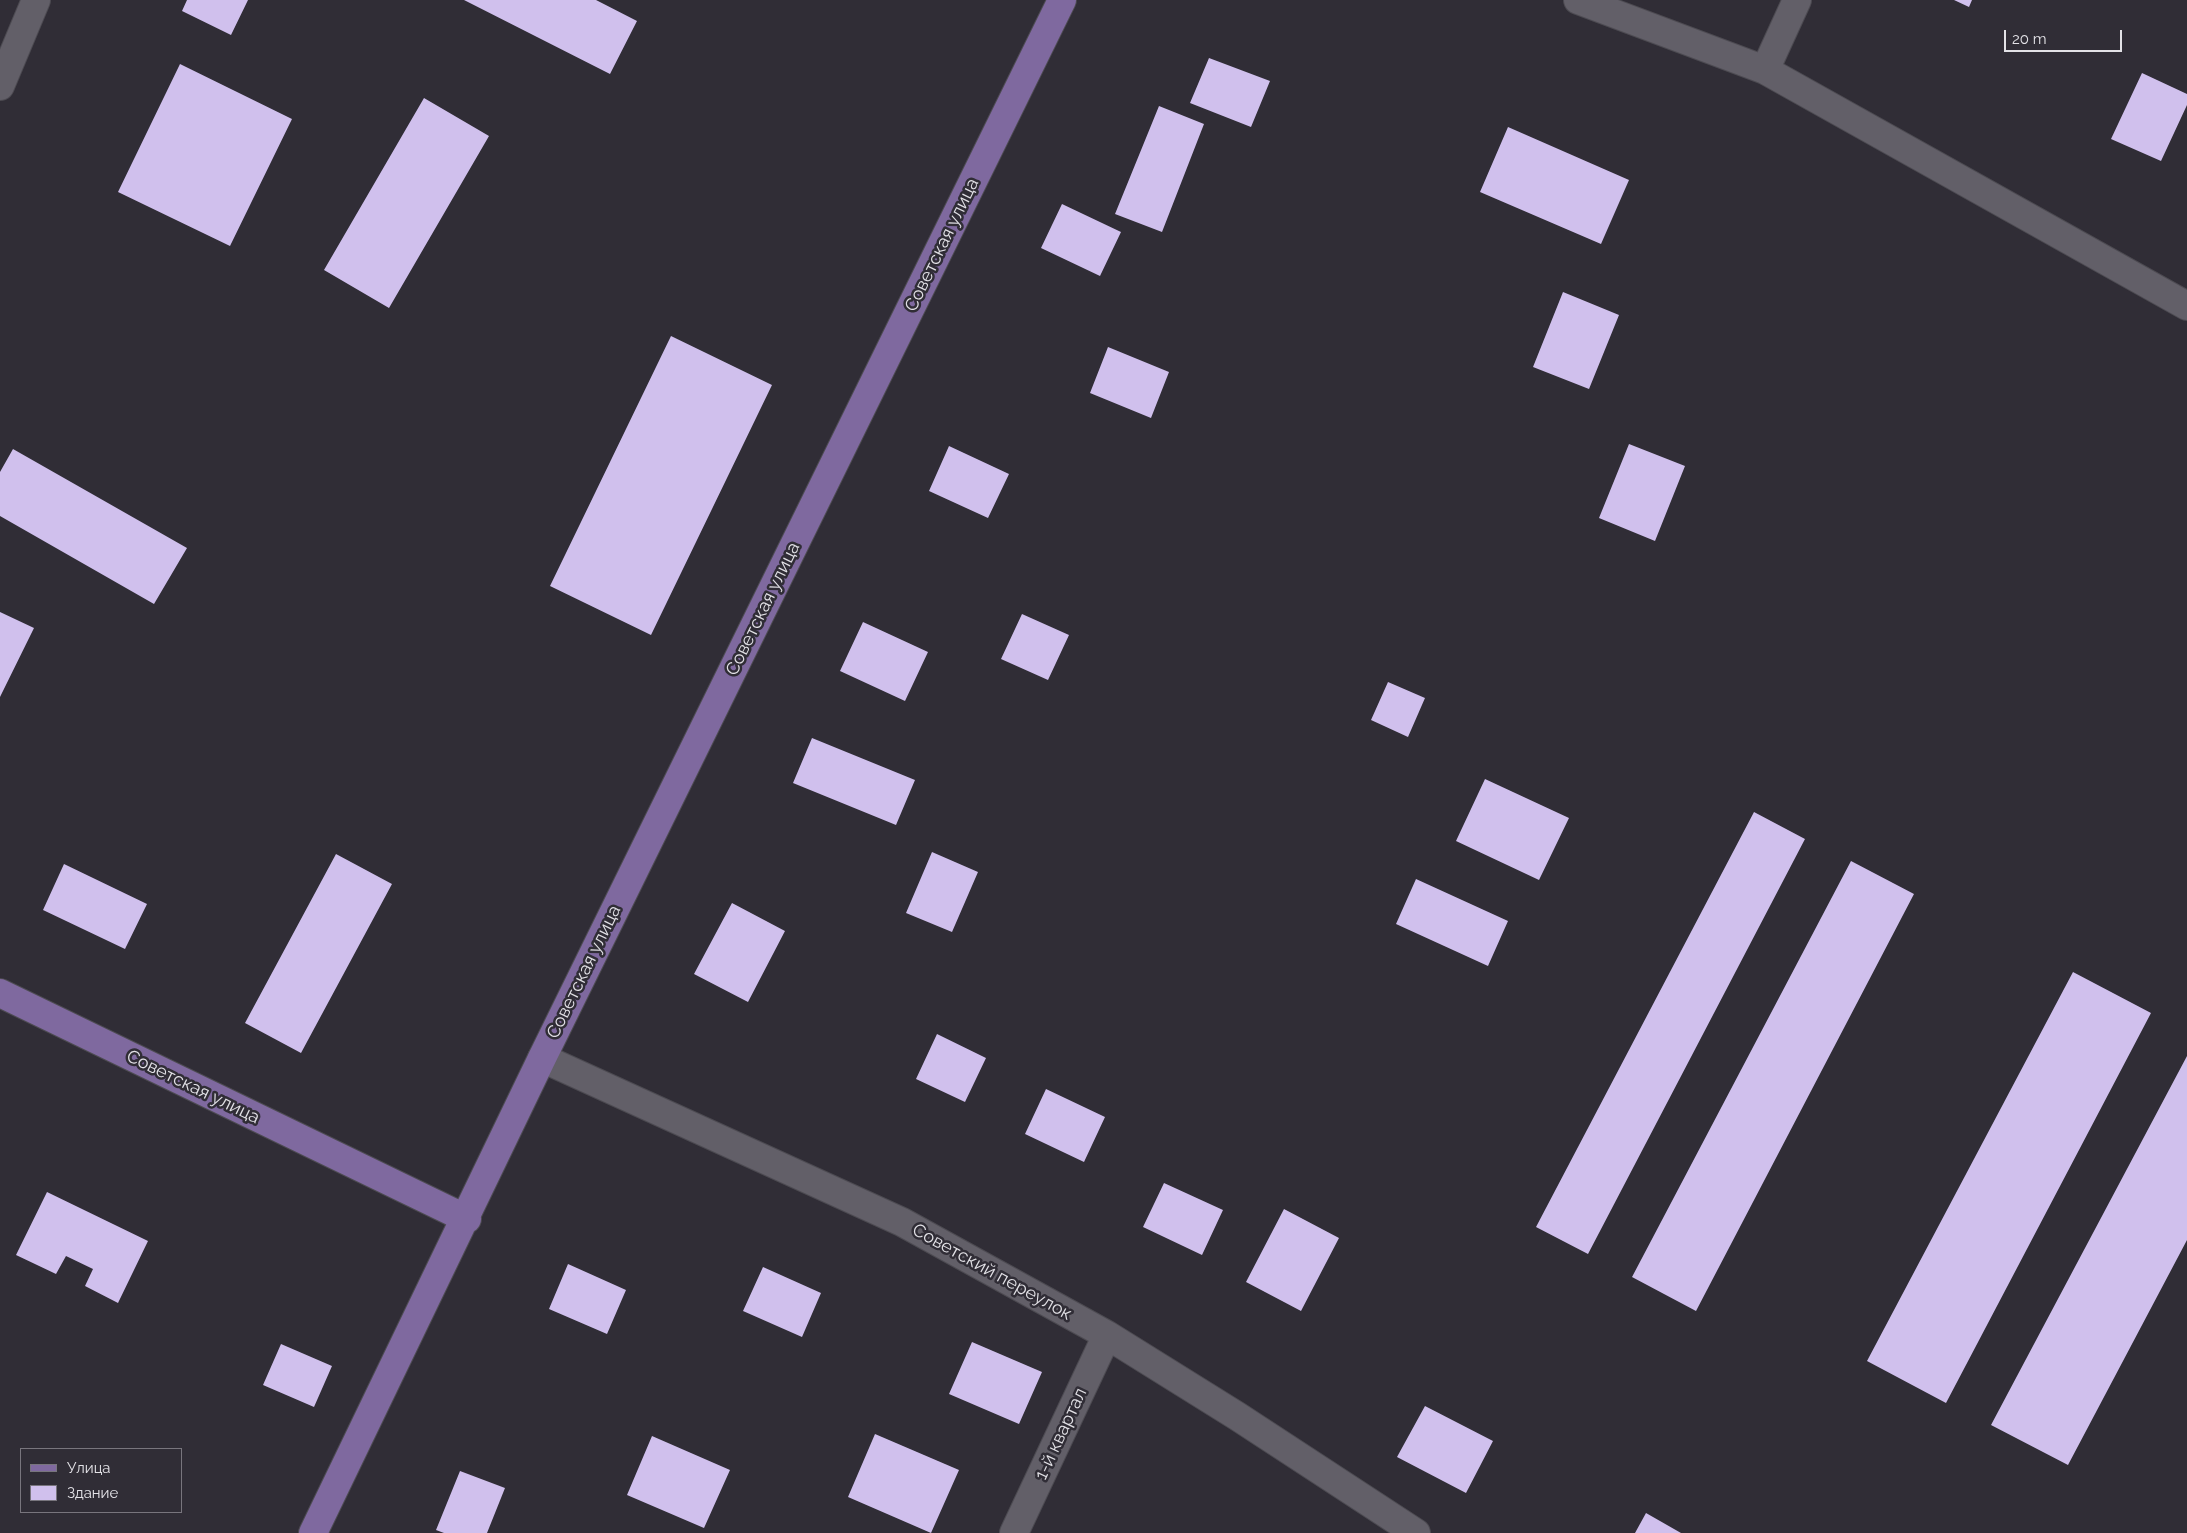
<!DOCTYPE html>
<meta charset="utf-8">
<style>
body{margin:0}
#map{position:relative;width:2187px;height:1533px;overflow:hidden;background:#302d36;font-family:Raleway,sans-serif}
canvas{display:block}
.legend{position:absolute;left:20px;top:1448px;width:162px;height:65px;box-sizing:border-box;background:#302d36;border:1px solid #78757d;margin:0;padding:6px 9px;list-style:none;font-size:15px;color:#e3e2e7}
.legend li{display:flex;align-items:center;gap:10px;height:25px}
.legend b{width:25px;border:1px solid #78757d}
.scale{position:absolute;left:2004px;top:30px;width:118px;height:22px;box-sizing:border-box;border:2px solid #e3e2e7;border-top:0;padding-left:6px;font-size:15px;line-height:18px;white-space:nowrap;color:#e3e2e7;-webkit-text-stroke:4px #302d36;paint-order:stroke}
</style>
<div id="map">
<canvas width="2187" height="1533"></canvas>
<ul class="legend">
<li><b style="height:6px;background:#7f699f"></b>Улица</li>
<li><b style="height:14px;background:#d0c0ed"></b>Здание</li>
</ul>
<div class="scale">20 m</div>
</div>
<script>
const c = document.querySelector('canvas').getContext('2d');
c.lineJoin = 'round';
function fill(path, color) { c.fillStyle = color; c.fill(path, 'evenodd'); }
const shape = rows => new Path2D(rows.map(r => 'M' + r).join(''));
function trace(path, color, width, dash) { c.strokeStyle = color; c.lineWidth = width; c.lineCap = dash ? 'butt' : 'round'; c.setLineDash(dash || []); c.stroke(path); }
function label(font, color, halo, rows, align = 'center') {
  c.font = font + ' Raleway,sans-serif'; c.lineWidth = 5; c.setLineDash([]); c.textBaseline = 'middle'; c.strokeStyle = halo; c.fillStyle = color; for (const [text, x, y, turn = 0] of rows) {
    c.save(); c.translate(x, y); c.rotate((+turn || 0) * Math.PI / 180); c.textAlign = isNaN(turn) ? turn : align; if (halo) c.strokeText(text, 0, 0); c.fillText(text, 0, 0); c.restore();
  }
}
const building = shape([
 [187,0,248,0,231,35,182,11],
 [464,0,596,0,637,21,610,74],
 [1954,0,1972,0,1969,7],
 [1209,58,1270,81,1251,127,1190,103],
 [180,64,292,119,230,246,118,192],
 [2142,73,2187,94,2187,105,2161,161,2111,139],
 [424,98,489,136,389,308,324,270],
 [1159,106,1204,124,1162,232,1115,214],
 [1508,127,1629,180,1601,244,1480,192],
 [1062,204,1121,232,1100,276,1041,248],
 [1563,292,1619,315,1589,389,1533,367],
 [671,336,772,385,651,635,550,586],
 [1108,347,1169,372,1151,418,1090,393],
 [1629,444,1685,466,1655,541,1599,518],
 [949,446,1009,474,988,518,929,491],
 [13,449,187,548,154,604,0,516,0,472],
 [0,612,34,628,0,697],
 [1022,614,1069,635,1048,680,1001,659],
 [863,622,928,652,905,701,840,671],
 [1388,682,1425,698,1408,737,1371,720],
 [812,738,915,780,896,825,793,783],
 [1485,779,1569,818,1539,880,1456,841],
 [1754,812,1805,839,1588,1254,1536,1227],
 [932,852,978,872,952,932,906,913],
 [336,854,392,884,301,1053,245,1023],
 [1851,861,1914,894,1696,1311,1632,1277],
 [64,864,147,904,125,949,43,910],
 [1416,879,1508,921,1488,966,1396,924],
 [732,903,785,931,748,1002,694,974],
 [2073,972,2151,1013,1946,1403,1867,1361],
 [937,1034,986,1058,965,1102,916,1079],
 [2187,1056,2187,1240,2068,1465,1991,1425],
 [1046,1089,1105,1117,1084,1162,1025,1134],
 [1164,1183,1223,1210,1202,1255,1143,1227],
 [47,1192,148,1241,118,1303,85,1286,93,1269,66,1256,56,1274,16,1255],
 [1284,1209,1339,1238,1301,1311,1246,1282],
 [568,1264,626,1290,607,1334,549,1309],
 [763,1267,821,1293,802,1337,743,1311],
 [972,1342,1042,1372,1019,1424,949,1394],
 [281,1344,332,1366,314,1407,263,1385],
 [1425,1406,1493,1441,1466,1493,1397,1457],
 [875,1434,959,1470,931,1533,848,1497],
 [652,1436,730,1470,704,1528,627,1495],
 [460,1471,505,1488,487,1533,444,1533,436,1530],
 [1646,1513,1681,1533,1635,1533]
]);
const minor = shape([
 [1578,0,1765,70,2187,306],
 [1765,70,1797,0],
 [0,86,36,0],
 [542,1058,902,1222,1107,1335,1237,1416,1416,1533],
 [1014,1533,1107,1335]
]);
const major = shape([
 [0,993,467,1219],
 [313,1533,542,1058,1062,0]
]);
const streetNames = [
 ["Советская улица",942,245,-64],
 ["Советская улица",763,609,-64],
 ["Советская улица",584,972,-64],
 ["Советская улица",193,1087,26],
 ["Советский переулок",992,1272,29],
 ["1-й квартал",1061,1434,-65]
];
fill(building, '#d0c0ed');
trace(minor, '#4d4b52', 30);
trace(major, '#4d4b52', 30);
trace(minor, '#625f68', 28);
trace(major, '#7f699f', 28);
label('18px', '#e3e2e7', '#302d36', streetNames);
</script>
